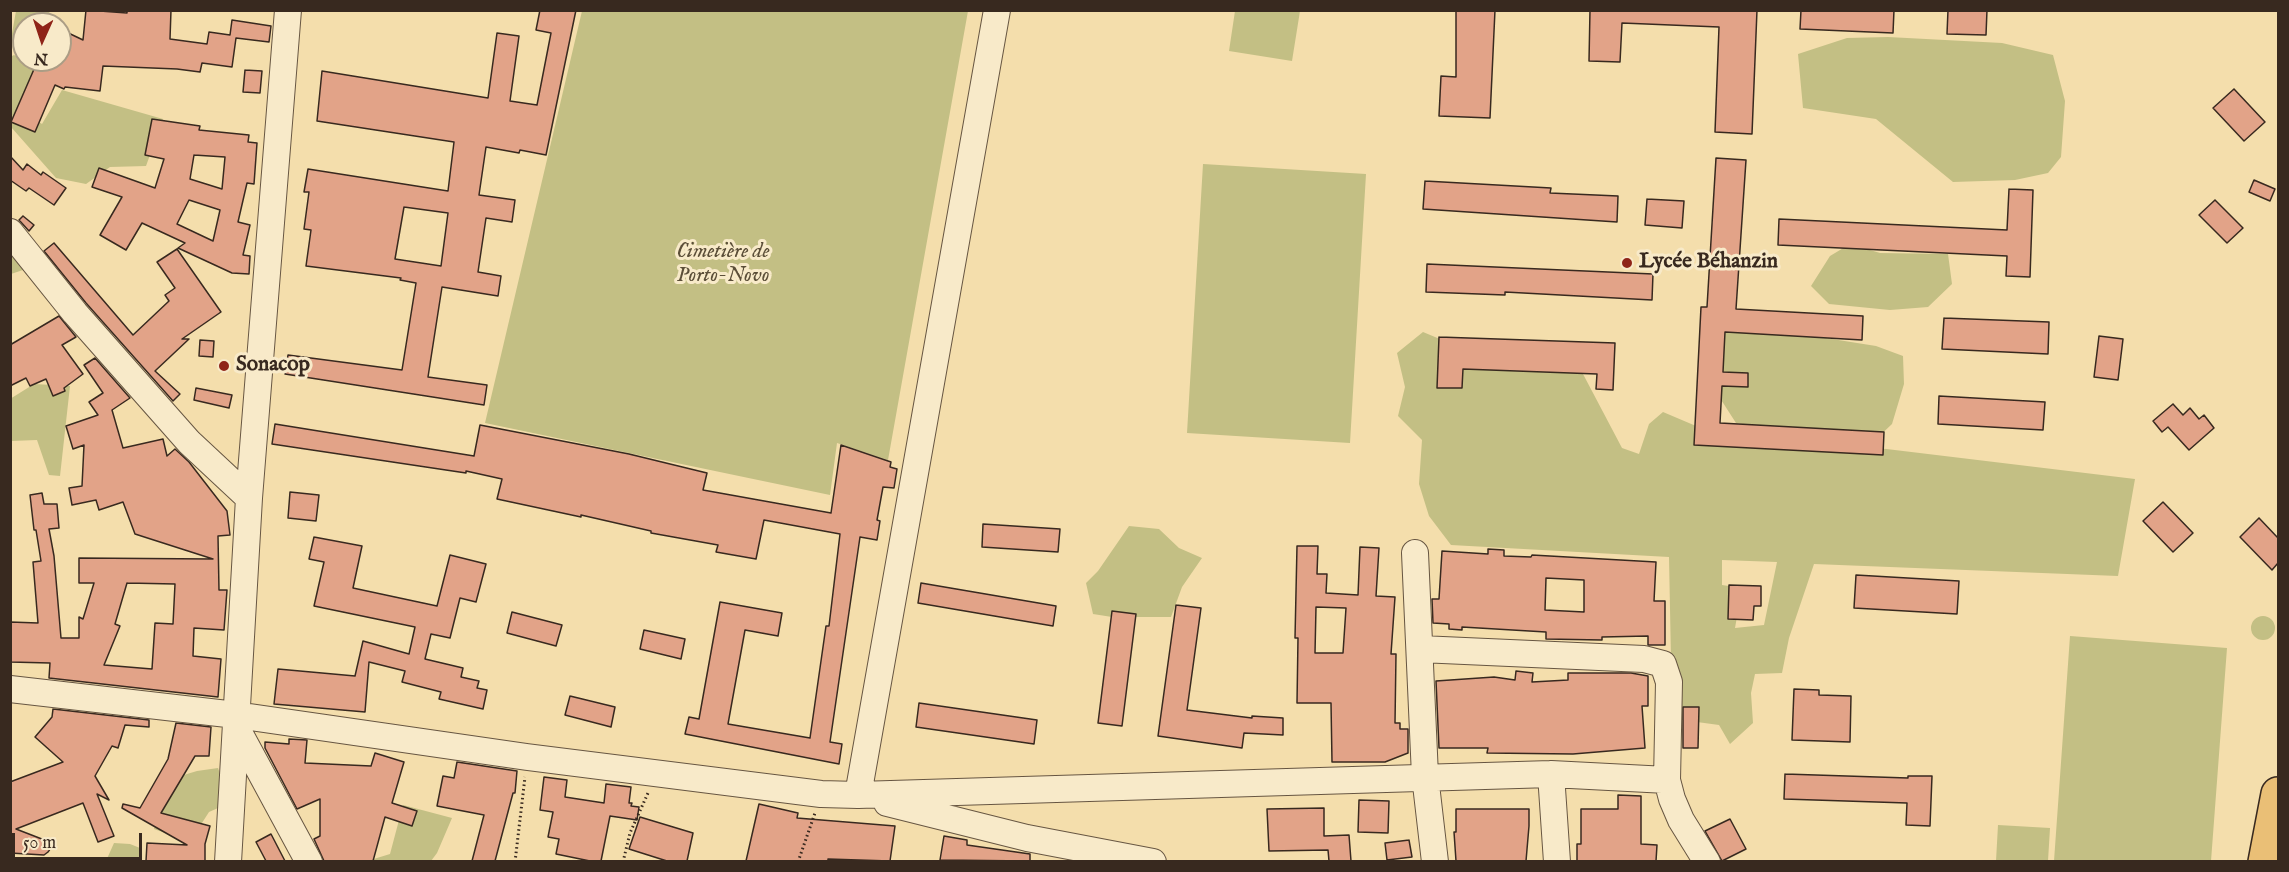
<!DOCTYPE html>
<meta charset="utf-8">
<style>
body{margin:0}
#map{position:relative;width:2289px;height:872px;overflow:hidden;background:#f4deac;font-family:"IM FELL English",serif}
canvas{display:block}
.frame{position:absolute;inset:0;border:12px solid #38291f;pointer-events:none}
.north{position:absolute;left:12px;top:12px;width:60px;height:60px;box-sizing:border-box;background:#f8eac9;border:2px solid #ab9d85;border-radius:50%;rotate:183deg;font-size:16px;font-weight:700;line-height:24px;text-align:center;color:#38291f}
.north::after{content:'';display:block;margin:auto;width:21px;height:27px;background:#8f2418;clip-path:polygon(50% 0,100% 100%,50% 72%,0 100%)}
.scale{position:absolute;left:12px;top:833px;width:130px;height:27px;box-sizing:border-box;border:3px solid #38291f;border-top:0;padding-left:8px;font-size:18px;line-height:21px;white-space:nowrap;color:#38291f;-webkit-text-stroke:4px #f8eac9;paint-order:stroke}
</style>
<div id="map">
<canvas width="2289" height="872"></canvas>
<div class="frame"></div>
<div class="north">N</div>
<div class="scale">50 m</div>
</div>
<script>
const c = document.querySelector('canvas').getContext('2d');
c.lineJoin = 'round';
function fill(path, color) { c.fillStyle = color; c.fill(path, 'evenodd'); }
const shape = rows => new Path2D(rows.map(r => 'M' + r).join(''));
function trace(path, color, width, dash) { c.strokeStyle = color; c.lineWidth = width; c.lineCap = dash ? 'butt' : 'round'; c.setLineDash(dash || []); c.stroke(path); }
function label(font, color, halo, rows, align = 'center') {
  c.font = font + ' "IM FELL English",serif'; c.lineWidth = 6; c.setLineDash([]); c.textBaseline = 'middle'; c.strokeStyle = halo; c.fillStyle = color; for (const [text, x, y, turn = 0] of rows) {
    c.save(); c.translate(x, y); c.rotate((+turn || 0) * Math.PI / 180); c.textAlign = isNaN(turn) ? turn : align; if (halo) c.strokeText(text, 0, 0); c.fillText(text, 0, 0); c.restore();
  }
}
const green = shape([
 [16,11,50,11,43,24,24,24,24,48,11,39],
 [582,11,968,11,888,460,837,443,830,495,485,423],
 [1235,11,1300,11,1292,61,1229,51],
 [1888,37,2002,43,2053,55,2065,101,2061,157,2048,173,2015,180,1953,182,1876,119,1803,108,1798,54,1847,38],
 [14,55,36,67,21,109,42,124,62,90,163,119,146,166,110,167,86,184,56,178,11,127,10,57],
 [1203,164,1366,174,1350,443,1187,433],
 [11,241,29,268,11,274],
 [1850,244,1880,253,1948,254,1952,284,1928,307,1890,310,1829,304,1811,286,1830,256],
 [1744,325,1876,346,1903,356,1904,384,1892,424,1872,443,1736,423,1718,395,1724,332],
 [1423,332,1447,342,1583,374,1622,448,1639,454,1649,424,1663,412,1696,426,2135,479,2118,576,1814,564,1789,638,1782,673,1755,674,1751,693,1753,723,1730,744,1719,725,1675,719,1671,660,1669,557,1451,545,1429,516,1419,484,1422,440,1398,416,1405,387,1397,353],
 [1722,560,1777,562,1764,625,1735,628,1742,588,1722,585],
 [34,384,70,386,60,476,49,475,37,440,11,441,10,399],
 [1129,526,1159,529,1179,548,1202,558,1182,587,1171,617,1112,617,1093,614,1086,583,1098,571],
 '2251 628a12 12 0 1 1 24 0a12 12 0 1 1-24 0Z',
 [2070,636,2227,648,2211,861,2054,861],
 [218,768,223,782,218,808,209,812,200,826,184,835,165,833,154,829,161,805,177,777,197,771],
 [403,805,452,818,437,853,431,861,364,862,390,854],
 [1998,825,2050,828,2048,861,1996,861],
 [114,843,130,844,140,848,141,861,106,861]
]);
const building = shape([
 [86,10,127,13,127,10,171,10,170,39,207,44,209,32,230,35,232,20,271,26,269,42,236,38,232,67,202,63,200,72,177,69,103,66,100,91,65,87,64,89,55,85,35,132,11,122,38,60,60,60,60,29,83,40,86,10],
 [540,10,576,10,546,155,520,150,519,153,486,147,479,195,515,200,512,222,486,218,478,272,501,276,498,296,442,287,428,377,487,385,484,405,285,374,288,355,402,370,416,283,400,280,401,278,306,266,311,230,304,229,309,192,304,192,308,169,448,191,454,142,317,121,322,71,488,98,497,33,519,36,510,101,537,105,551,33,536,30,540,10],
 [404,207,448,213,441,266,395,259,404,207],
 [1456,10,1495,10,1490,118,1439,116,1441,76,1456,77,1456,10],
 [1590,10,1757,10,1752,134,1715,132,1719,27,1622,23,1620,62,1589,61,1590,10],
 [1801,10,1894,10,1893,33,1800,29,1801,10],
 [1948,10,1987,10,1986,35,1947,34,1948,10],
 [245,70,262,71,260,93,243,92,245,70],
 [2234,89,2265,122,2244,141,2213,108,2234,89],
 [152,119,200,126,199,130,249,135,248,142,257,143,254,184,247,183,238,222,250,225,243,255,250,256,249,274,232,273,178,248,185,243,142,223,126,250,100,235,122,197,92,187,99,168,155,188,164,159,145,155,152,119],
 [194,155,225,157,222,189,190,179,194,155],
 [189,200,220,210,213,241,177,224,189,200],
 [10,156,23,170,27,164,41,175,43,172,66,188,54,205,29,188,26,191,10,180,10,156],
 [1716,158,1746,160,1736,309,1863,316,1862,340,1725,332,1723,372,1748,373,1748,387,1722,386,1720,423,1884,432,1883,455,1694,445,1701,307,1707,307,1716,158],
 [2254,180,2275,189,2270,201,2249,192,2254,180],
 [1425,181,1551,188,1550,193,1618,196,1617,222,1423,209,1425,181],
 [2009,189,2033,190,2030,277,2006,276,2007,256,1778,245,1779,219,2007,230,2009,189],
 [1647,199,1684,201,1682,228,1645,225,1647,199],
 [2215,200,2243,228,2227,243,2199,215,2215,200],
 [23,216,34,225,29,231,19,220,23,216],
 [54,243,133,335,169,301,165,295,175,288,157,262,177,249,221,312,182,339,189,339,155,371,180,394,173,401,86,303,44,251,54,243],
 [1427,264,1653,274,1652,300,1505,292,1505,295,1426,292,1427,264],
 [59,316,76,337,62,345,83,374,64,388,65,391,53,396,46,379,30,386,26,378,10,386,10,345,59,316],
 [1944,318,2049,322,2048,354,1942,349,1944,318],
 [2099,336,2123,339,2118,380,2094,377,2099,336],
 [1439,337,1615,343,1613,390,1596,389,1597,374,1463,369,1462,388,1437,388,1439,337],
 [200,340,214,341,213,357,199,356,200,340],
 [95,358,130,398,112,410,123,448,163,439,167,456,175,449,189,462,227,511,230,535,218,536,219,590,227,590,224,630,194,628,193,656,221,659,218,697,49,678,50,663,10,662,10,622,38,623,33,562,41,561,36,530,34,530,30,495,42,493,44,504,57,504,59,528,49,529,54,556,61,638,79,638,79,617,83,619,94,583,79,583,79,558,213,559,135,534,123,502,99,510,96,500,72,505,69,488,82,486,84,445,73,449,66,426,98,415,89,402,103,393,84,365,95,358],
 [127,583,175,584,173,624,155,623,152,669,104,665,120,626,115,624,127,583],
 [196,388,232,395,229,408,194,400,196,388],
 [1939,396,2045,402,2043,430,1938,424,1939,396],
 [2173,404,2183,415,2190,408,2199,419,2204,415,2214,428,2189,450,2168,427,2162,432,2153,421,2173,404],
 [275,424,474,456,480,425,629,454,707,473,703,490,831,513,841,445,891,462,890,467,897,469,894,488,883,487,877,520,880,521,877,540,860,537,830,742,842,744,839,764,685,734,689,717,699,719,720,602,782,613,778,636,745,630,728,724,810,738,826,626,829,626,840,534,764,520,756,559,716,552,718,545,651,533,651,531,581,515,581,517,497,499,502,479,466,471,466,473,272,444,275,424],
 [290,492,319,495,316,521,288,518,290,492],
 [2163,502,2193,533,2173,552,2143,521,2163,502],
 [2259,518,2278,538,2278,563,2272,570,2240,537,2259,518],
 [983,524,1060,529,1058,552,982,547,983,524],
 [314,537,362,546,353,588,437,606,450,555,486,564,476,602,460,598,450,638,431,634,425,659,463,668,461,677,479,681,477,688,487,690,483,709,439,699,441,692,402,682,405,671,369,662,365,712,274,704,278,669,355,676,363,641,409,654,415,627,314,606,324,562,309,559,314,537],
 [1297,546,1318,546,1317,574,1327,574,1326,593,1358,595,1360,547,1379,548,1376,596,1395,597,1391,654,1396,654,1395,723,1400,723,1400,729,1408,729,1408,753,1385,762,1332,762,1331,703,1297,703,1298,638,1295,638,1297,546],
 [1316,607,1346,608,1343,653,1315,653,1316,607],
 [1488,549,1504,550,1504,556,1531,557,1532,555,1656,562,1654,601,1665,601,1665,645,1648,645,1648,636,1602,637,1602,640,1546,639,1546,632,1462,627,1462,630,1449,629,1449,624,1433,623,1432,599,1439,599,1442,551,1488,554,1488,549],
 [1546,578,1584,580,1584,612,1545,610,1546,578],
 [1856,575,1959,581,1957,614,1854,608,1856,575],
 [921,583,1056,606,1053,626,918,603,921,583],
 [1729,585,1761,586,1761,606,1754,606,1753,620,1728,619,1729,585],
 [1176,605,1201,608,1187,710,1252,718,1252,716,1283,718,1283,735,1244,733,1242,748,1158,736,1176,605],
 [1112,611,1136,614,1122,726,1098,723,1112,611],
 [512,612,562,625,556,646,507,633,512,612],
 [644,630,685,639,681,659,640,649,644,630],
 [1516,671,1533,673,1532,682,1568,680,1568,673,1631,673,1648,676,1648,706,1642,706,1645,748,1573,754,1487,753,1488,748,1439,748,1436,681,1494,677,1515,680,1516,671],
 [1794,689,1819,690,1819,695,1851,696,1850,742,1792,740,1794,689],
 [570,696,615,707,611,727,565,715,570,696],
 [919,703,1037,720,1034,744,916,727,919,703],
 [1683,707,1699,707,1698,748,1683,748,1683,707],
 [53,709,149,720,149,727,125,725,118,748,112,746,95,776,109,800,97,794,114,836,98,842,83,803,16,829,47,841,50,849,48,852,44,855,10,853,10,782,63,762,35,737,52,717,53,709],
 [176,723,211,727,209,756,195,756,161,813,210,826,205,844,205,861,146,861,147,843,187,845,122,808,123,804,140,808,168,759,176,723],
 [289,739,307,740,305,763,371,766,375,753,404,762,392,803,417,811,412,826,385,817,373,861,324,861,314,839,320,836,320,799,297,809,265,748,265,742,289,744,289,739],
 [457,762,517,771,515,793,513,793,495,861,472,861,484,815,437,806,443,776,454,778,457,762],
 [1785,774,1908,778,1908,776,1932,776,1930,826,1906,825,1907,803,1784,799,1785,774],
 [544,777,567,780,565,797,604,803,606,784,631,787,629,803,632,803,631,806,639,807,637,820,610,816,601,861,590,861,556,854,559,839,548,837,553,812,540,810,544,777],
 [1618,795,1641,796,1641,844,1657,845,1656,861,1577,861,1577,844,1581,844,1581,809,1618,809,1618,795],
 [1359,800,1389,801,1388,833,1358,832,1359,800],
 [759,804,798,813,797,818,895,826,890,861,828,859,828,861,746,861,759,804],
 [1324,808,1324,836,1349,835,1351,861,1329,861,1328,850,1269,851,1267,809,1324,808],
 [1456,809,1529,809,1529,826,1526,861,1456,861,1454,832,1456,832,1456,809],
 [640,817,693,833,687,861,667,861,629,849,640,817],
 [1730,819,1746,849,1722,861,1705,831,1730,819],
 [271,834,285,861,266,861,256,842,271,834],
 [944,836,967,840,967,845,1030,854,1030,861,940,860,944,836],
 [1409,840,1412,857,1387,860,1385,843,1409,840]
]);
const path = shape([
 [515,862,525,777],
 [623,862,630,833,648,793],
 [798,862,815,813]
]);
const minor = shape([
 [10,232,75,313,189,442,249,498],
 [1415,553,1425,776,1435,862],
 [1420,649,1644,659,1663,664,1669,682,1667,780,1672,799,1681,820,1707,862],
 [10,689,236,715,527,757,821,794,858,795,1551,774,1667,780],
 [236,727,309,862],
 [1551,774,1557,862],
 [858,795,997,10],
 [887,803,1027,838,1153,862],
 [228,862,249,498,288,10]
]);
const major = shape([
 [2265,862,2278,794]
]);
const markers = [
 [1627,263,6,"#8f2418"],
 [224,366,6,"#8f2418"]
];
const parkNames = [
 ["Cimetière de",723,253],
 ["Porto-Novo",723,277]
];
const poiNames = [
 ["Lycée Béhanzin",1639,263],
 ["Sonacop",236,366]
];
fill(green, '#c3bf84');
fill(building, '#e2a388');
trace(building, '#38291f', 1.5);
trace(minor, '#675642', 28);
trace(major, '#38291f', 36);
trace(path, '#38291f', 3, [1.5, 3]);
trace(minor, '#f8eac9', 26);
trace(major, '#eabf76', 33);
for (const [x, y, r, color] of markers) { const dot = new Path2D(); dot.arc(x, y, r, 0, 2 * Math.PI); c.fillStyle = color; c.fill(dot); trace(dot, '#f8eac9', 2); }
label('italic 21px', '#5b4e38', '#f8eac9', parkNames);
label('bold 21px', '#38291f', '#f8eac9', poiNames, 'left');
</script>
